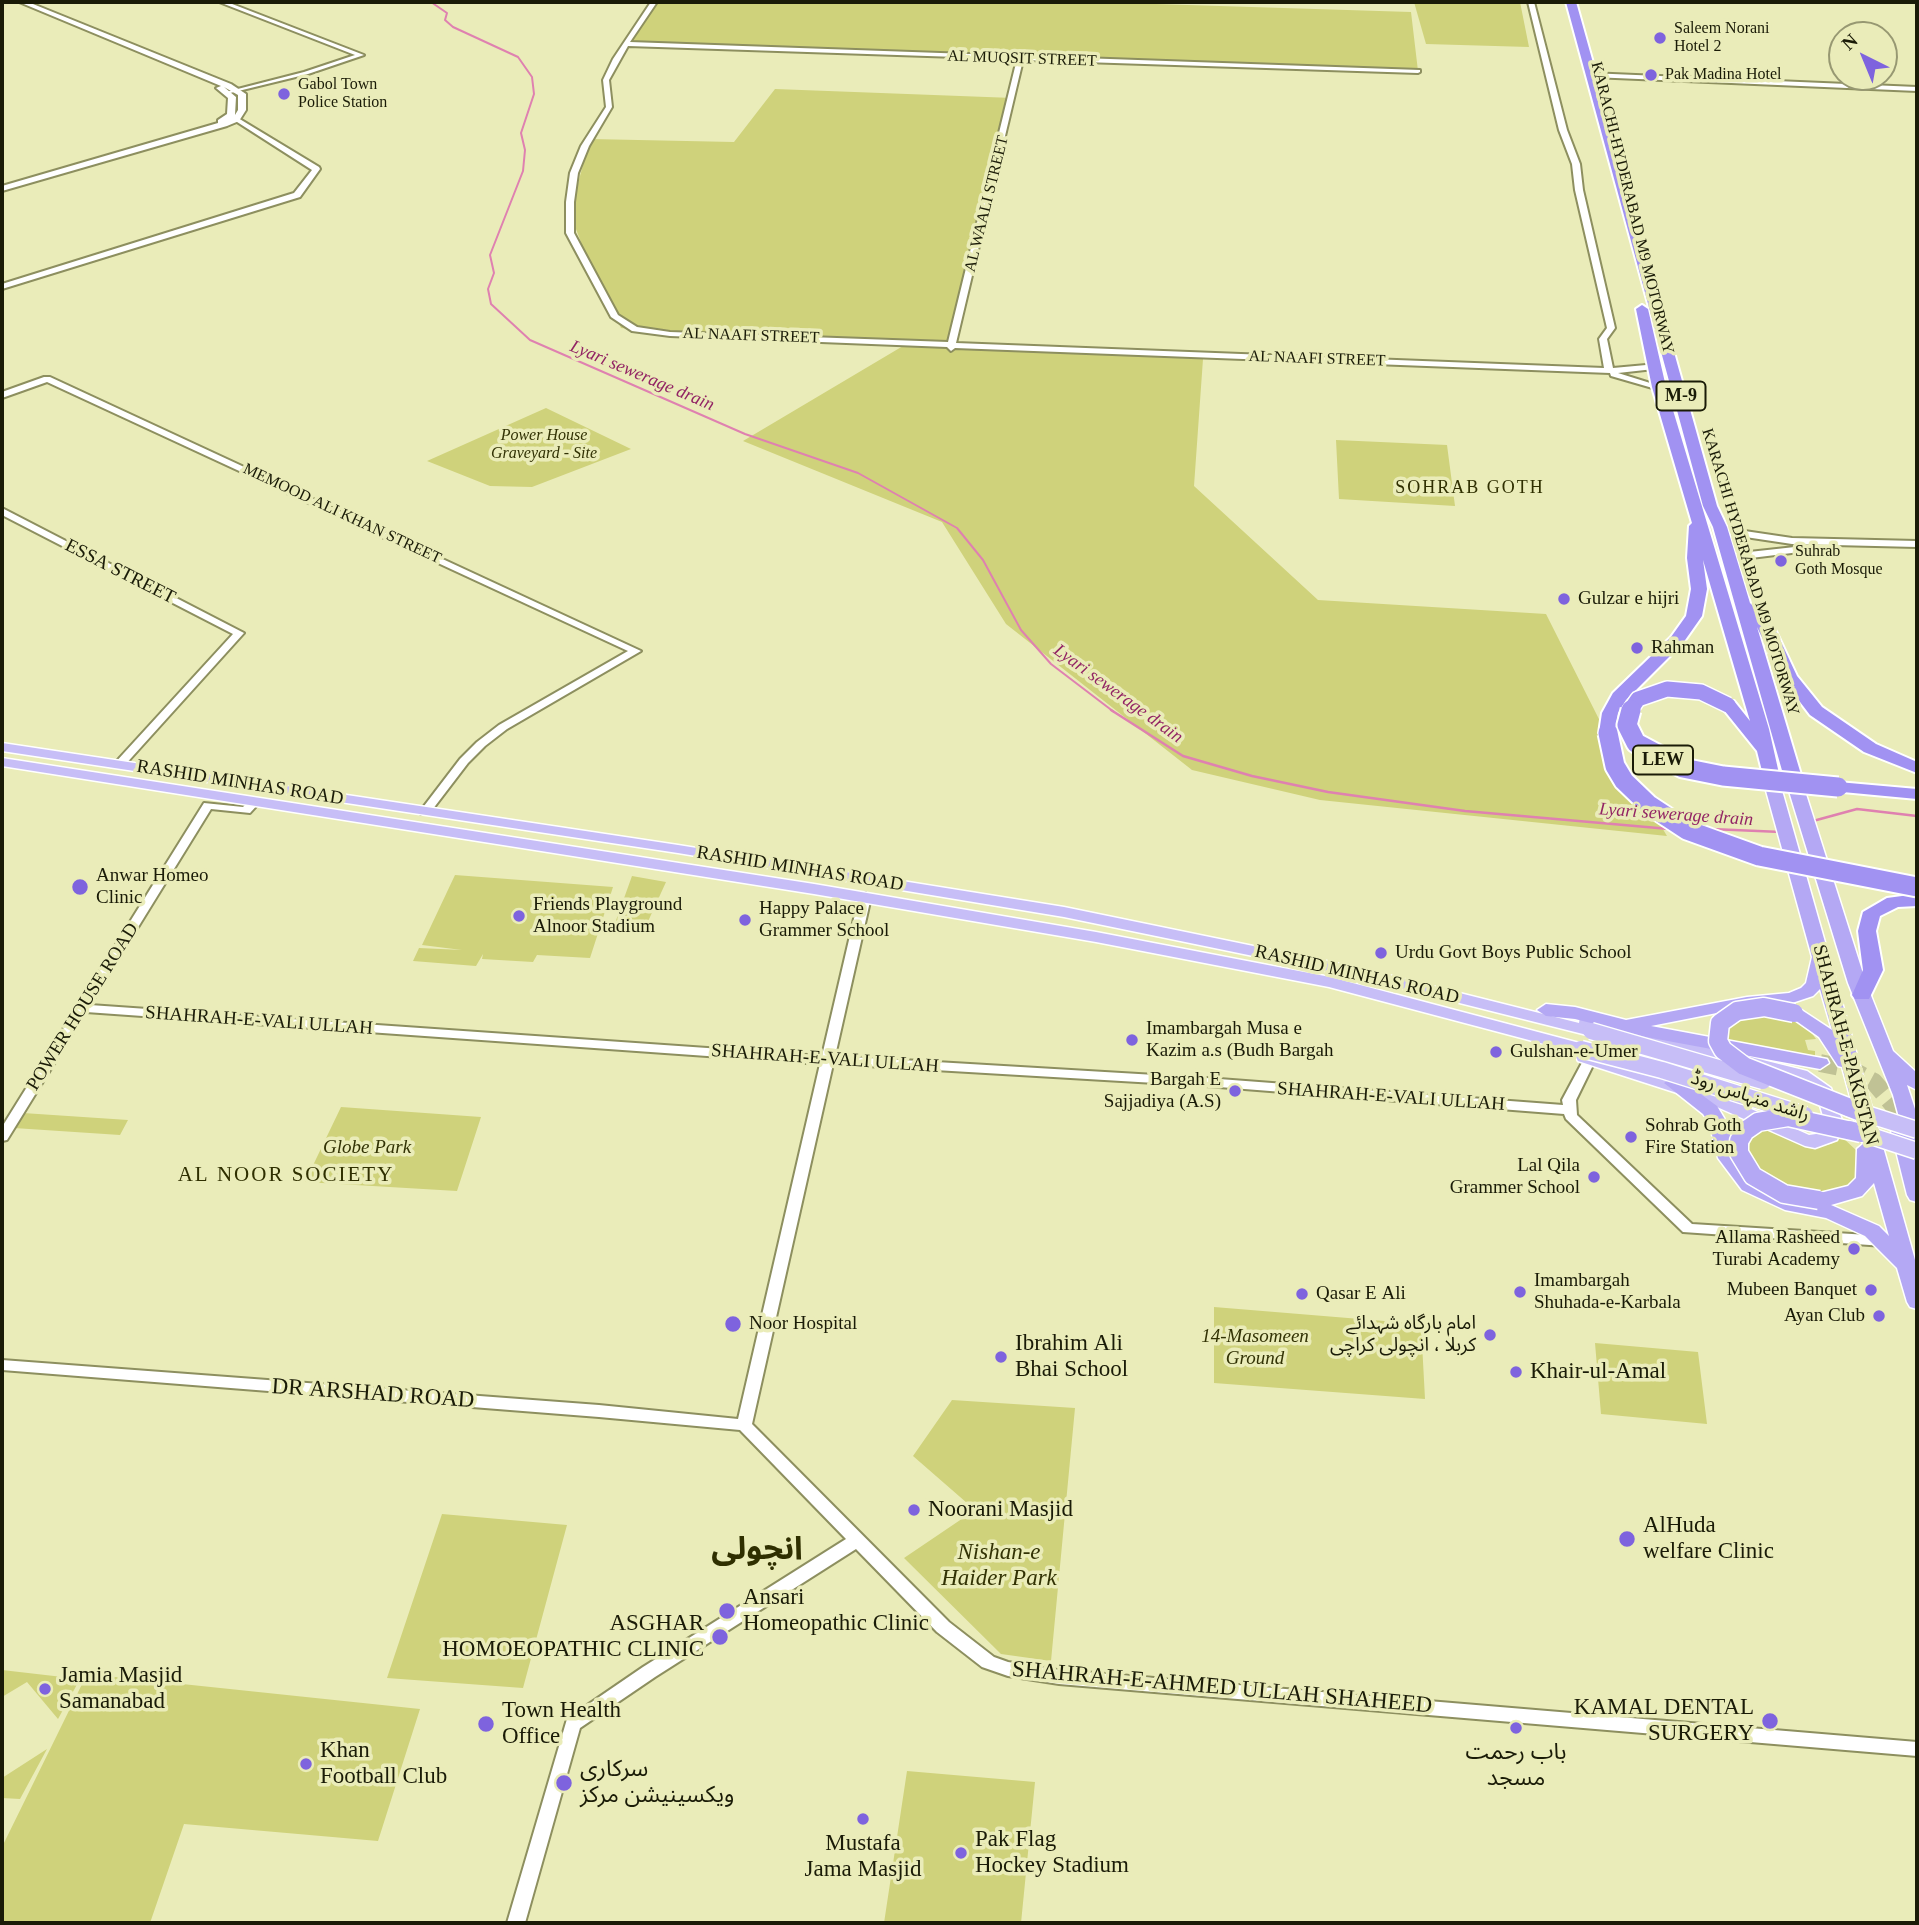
<!DOCTYPE html>
<meta charset="utf-8">
<style>
body{margin:0}
#map{position:relative;width:1919px;height:1925px;overflow:hidden;background:#eaecb9;font-family:"Times New Roman",serif}
canvas{display:block}
.frame{position:absolute;inset:0;border:4px solid #1a1b07;pointer-events:none}
.north{position:absolute;left:1828px;top:21px;width:70px;height:70px;box-sizing:border-box;background:#eaecb9;border:2px solid #979872;border-radius:50%;rotate:317deg;font-size:19px;font-weight:700;line-height:28px;text-align:center;color:#1a1b07}
.north::after{content:'';display:block;margin:auto;width:24px;height:32px;background:#7e63de;clip-path:polygon(50% 0,100% 100%,50% 72%,0 100%)}
</style>
<div id="map">
<canvas width="1919" height="1925"></canvas>
<div class="frame"></div>
<div class="north">N</div>
</div>
<script>
const c = document.querySelector('canvas').getContext('2d');
c.lineJoin = 'round';
function fill(path, color) { c.fillStyle = color; c.fill(path, 'evenodd'); }
const shape = rows => new Path2D(rows.map(r => 'M' + r).join(''));
function trace(path, color, width, dash) { c.strokeStyle = color; c.lineWidth = width; c.lineCap = dash ? 'butt' : 'round'; c.setLineDash(dash || []); c.stroke(path); }
function label(font, color, halo, rows, align = 'center') {
  c.font = font + ' "Times New Roman","Noto Sans Arabic",serif'; c.lineWidth = 7; c.setLineDash([]); c.textBaseline = 'middle'; c.strokeStyle = halo; c.fillStyle = color; for (const [text, x, y, turn = 0] of rows) {
    c.save(); c.translate(x, y); c.rotate((+turn || 0) * Math.PI / 180); c.textAlign = isNaN(turn) ? turn : align; if (halo) c.strokeText(text, 0, 0); c.fillText(text, 0, 0); c.restore();
  }
}
const green = shape([
 [654,2,1092,2,1411,12,1418,71,626,45],
 [1414,2,1520,2,1529,47,1426,44],
 [775,89,1013,98,952,344,654,332,621,328,591,269,570,213,590,139,734,142],
 [903,346,1203,359,1194,486,1318,600,1546,614,1608,737,1667,836,1320,800,1192,770,1006,624,942,522,743,441],
 [546,408,631,449,532,487,490,486,427,461],
 [1336,440,1447,445,1455,506,1339,499],
 [455,875,613,887,590,958,537,955,533,962,482,959,483,954,476,966,413,961,419,948,462,950,422,945],
 [632,876,666,882,645,928,614,926],
 [1758,1013,1793,1019,1808,1028,1816,1039,1805,1040,1808,1050,1815,1051,1815,1056,1726,1040,1726,1028,1736,1019],
 [341,1107,481,1117,457,1191,305,1182],
 [23,1113,128,1120,120,1135,14,1128],
 [1765,1129,1813,1146,1823,1146,1833,1143,1838,1135,1842,1137,1857,1151,1862,1169,1854,1186,1811,1195,1763,1176,1748,1150,1752,1136],
 [1214,1307,1421,1324,1425,1399,1214,1383],
 [1595,1343,1698,1352,1707,1424,1601,1414],
 [952,1400,1075,1408,1051,1661,1001,1654,904,1558,975,1510,913,1456],
 [442,1514,567,1525,523,1688,387,1678],
 [2,1670,80,1679,58,1719,27,1682,2,1697],
 [87,1674,420,1709,378,1841,184,1824,150,1923,2,1923,2,1847],
 [47,1749,20,1799,2,1798,2,1778],
 [907,1771,1035,1782,1021,1923,884,1923]
]);
const streamFar1 = shape([
 [431,2,447,13,445,20,453,27,518,57,532,77,534,94,521,133,525,150,523,171,490,255,494,273,488,289,491,304,530,340,745,434,858,473,957,528,983,560,1021,630,1051,664,1114,712]
]);
const stream = shape([
 [1111,710,1183,756,1252,776,1328,792,1465,811,1669,829],
 [1813,821,1857,809,1917,816],
 [1711,829,1781,832]
]);
const trunkTunnel = shape([
 [1820,1063,1850,1069,1874,1082,1894,1106,1899,1127]
]);
const tertiary = shape([
 [219,2,227,2,364,55,308,74,226,94,226,92,304,72,355,55,219,2],
 [651,2,657,2,630,42,1420,70,1420,72,1418,73,1023,60,956,343,1604,368,1599,339,1607,328,1575,190,1572,164,1559,130,1528,2,1534,2,1567,130,1580,164,1583,190,1615,328,1607,339,1613,368,1657,364,1658,366,1654,369,1618,373,1663,387,1656,389,1611,376,1610,373,955,348,951,351,947,347,670,336,632,331,611,317,566,233,566,202,570,173,581,146,606,107,603,80,613,59,651,2],
 [628,46,1017,59,948,342,670,332,637,327,618,315,574,233,574,202,578,173,589,146,612,107,609,80,628,46],
 [234,118,238,118,319,167,320,169,300,197,2,289,2,284,294,193,312,170,234,120,234,118],
 [44,377,50,377,641,651,507,729,485,746,468,763,429,814,421,814,419,812,421,810,460,759,477,742,499,725,628,651,47,382,2,398,2,392,44,377],
 [2,508,244,633,123,767,119,768,113,765,233,634,2,515,2,508],
 [255,798,261,801,250,813,211,809,90,1005,822,1056,859,897,865,893,871,897,835,1056,1206,1078,1563,1105,1562,1100,1584,1059,1590,1055,1595,1056,1596,1059,1576,1100,1577,1115,1692,1224,1884,1236,1889,1238,1891,1241,1889,1244,1884,1246,1683,1232,1566,1119,1564,1114,1206,1086,833,1064,752,1424,949,1622,994,1657,1008,1662,1059,1670,1917,1742,1917,1756,1059,1684,1008,1676,982,1667,937,1632,856,1549,655,1677,580,1728,525,1923,507,1923,567,1719,643,1667,846,1539,740,1430,599,1417,2,1370,2,1360,599,1405,738,1419,820,1064,86,1012,7,1140,2,1141,2,1127,204,803,243,807,251,799,255,798]
]);
const secondary = shape([
 [19,2,28,2,231,84,246,94,246,110,239,121,227,126,2,191,2,186,218,123,218,120,227,114,228,98,216,88,221,86,19,2],
 [224,87,238,95,238,110,235,115,236,97,224,87],
 [1589,73,1917,87,1917,91,1592,77,1589,77,1589,73],
 [1720,524,1738,530,1792,538,1917,541,1917,547,1792,544,1732,535,1716,529,1716,525,1720,524],
 [1804,546,1808,547,1808,551,1751,558,1730,567,1724,564,1749,552,1804,546]
]);
const primary = shape([
 [2,743,678,845,1064,907,1360,968,1579,1023,1580,1017,1586,1016,1807,1071,1831,1088,1843,1123,1837,1140,1815,1148,1805,1146,1708,1103,1578,1061,1576,1057,1578,1053,1329,987,1096,942,814,894,2,766,2,758,814,884,1096,932,1330,977,1587,1045,1589,1049,1587,1053,1720,1095,1809,1135,1823,1133,1825,1123,1817,1095,1795,1079,1598,1029,1597,1035,1591,1036,1360,978,1064,917,678,853,2,751,2,743]
]);
const trunk = shape([
 [1773,782,1781,787,1917,1267,1917,1309,1910,1307,1907,1302,1897,1268,1865,1236,1826,1218,1785,1210,1742,1190,1718,1158,1709,1123,1703,1114,1664,1083,1673,1077,1680,1079,1717,1106,1727,1123,1737,1157,1756,1180,1796,1199,1810,1202,1812,1195,1848,1186,1856,1178,1857,1149,1863,1144,1842,1067,1838,1066,1819,1037,1785,1013,1794,1007,1800,1009,1832,1030,1820,989,1813,996,1792,1003,1747,1007,1651,1026,1827,1059,1829,1063,1820,1069,1646,1037,1575,1019,1546,1016,1537,1010,1546,1004,1575,1007,1626,1020,1747,997,1789,993,1801,988,1806,983,1812,957,1765,787,1773,782],
 [1874,1183,1889,1236,1879,1226,1831,1205,1862,1196,1874,1183],
 [1796,783,1804,788,1866,983,1893,1051,1917,1073,1917,1090,1907,1085,1917,1115,1917,1202,1910,1200,1907,1195,1890,1127,1892,1123,1900,1121,1893,1095,1848,983,1788,788,1796,783]
]);
const motorway = shape([
 [1566,2,1576,2,1717,506,1727,527,1750,603,1774,627,1797,676,1822,707,1876,744,1917,762,1917,773,1864,752,1810,715,1781,677,1757,627,1805,788,1796,793,1787,788,1713,527,1703,506,1566,2],
 [1642,305,1648,309,1666,387,1769,729,1782,787,1779,791,1767,791,1757,751,1720,705,1722,701,1734,701,1750,721,1703,560,1707,589,1702,616,1683,643,1626,700,1618,713,1614,737,1602,737,1599,733,1602,713,1613,693,1671,637,1686,616,1691,589,1687,558,1689,526,1692,523,1652,387,1636,309,1642,305],
 [1838,782,1917,789,1917,799,1832,791,1829,787,1832,783,1838,782],
 [1917,894,1917,906,1898,907,1880,916,1876,931,1883,970,1869,999,1855,999,1852,995,1863,970,1858,931,1863,912,1887,898,1917,894]
]);
const primaryBridge = shape([
 [1591,1031,1763,1081],
 [1581,1049,1662,1070,1805,1115],
 [1848,1108,1917,1130],
 [1850,1129,1917,1151]
]);
const trunkBridge = shape([
 [1794,1013,1764,1007,1737,1011,1720,1023,1718,1041,1723,1050,1744,1066,1858,1111],
 [1819,1200,1784,1194,1753,1176,1739,1153,1739,1141,1745,1131,1758,1122,1788,1117,1861,1133]
]);
const motorwayBridgeFar1 = shape([
 [1629,712,1638,699,1667,689,1701,692,1728,705]
]);
const motorwayBridge = shape([
 [1631,710,1627,725,1636,743,1683,768,1723,776,1838,787],
 [1608,733,1615,766,1624,781,1649,805,1687,830,1759,856,1917,887]
]);
const markers = [
 [1660,38,7,"#7e63de"],
 [1651,75,7,"#7e63de"],
 [284,94,7,"#7e63de"],
 [1781,561,7,"#7e63de"],
 [1564,599,7,"#7e63de"],
 [1637,648,7,"#7e63de"],
 [80,887,9,"#7e63de"],
 [519,916,7,"#7e63de"],
 [745,920,7,"#7e63de"],
 [1381,953,7,"#7e63de"],
 [1132,1040,7,"#7e63de"],
 [1496,1052,7,"#7e63de"],
 [1235,1091,7,"#7e63de"],
 [1631,1137,7,"#7e63de"],
 [1594,1177,7,"#7e63de"],
 [1854,1249,7,"#7e63de"],
 [1871,1290,7,"#7e63de"],
 [1520,1292,7,"#7e63de"],
 [1302,1294,7,"#7e63de"],
 [1879,1316,7,"#7e63de"],
 [733,1324,9,"#7e63de"],
 [1490,1335,7,"#7e63de"],
 [1001,1357,7,"#7e63de"],
 [1516,1372,7,"#7e63de"],
 [914,1510,7,"#7e63de"],
 [1627,1539,9,"#7e63de"],
 [727,1611,9,"#7e63de"],
 [720,1637,9,"#7e63de"],
 [45,1689,7,"#7e63de"],
 [1770,1721,9,"#7e63de"],
 [486,1724,9,"#7e63de"],
 [1516,1728,7,"#7e63de"],
 [306,1764,7,"#7e63de"],
 [564,1783,9,"#7e63de"],
 [863,1819,7,"#7e63de"],
 [961,1853,7,"#7e63de"]
];
const farPoinames = [
 ["Saleem Norani",1674,29],
 ["Hotel 2",1674,47],
 ["Pak Madina Hotel",1665,75],
 ["Gabol Town",298,85],
 ["Police Station",298,103],
 ["Suhrab",1795,552],
 ["Goth Mosque",1795,570]
];
const farStreetnames = [
 ["AL MUQSIT STREET",1022,59,2],
 ["AL WAALI STREET",987,204,-76],
 ["KARACHI-HYDERABAD M9 MOTORWAY",1632,208,76],
 ["AL NAAFI STREET",751,336,2],
 ["AL NAAFI STREET",1317,359,2],
 ["MEMOOD ALI KHAN STREET",342,514,25],
 ["KARACHI HYDERABAD M9 MOTORWAY",1750,572,73]
];
const farParknames = [
 ["Power House",544,436],
 ["Graveyard - Site",544,454]
];
const farWaternames = [
 ["Lyari sewerage drain",642,376,23],
 ["Lyari sewerage drain",1118,694,36],
 ["Lyari sewerage drain",1676,815,4]
];
const shields = [
 [1681,396,49],
 [1663,760,60]
];
const shieldNames = [
 ["M-9",1681,396],
 ["LEW",1663,760]
];
const farNeighbourhoodnames = [
 ["SOHRAB GOTH",1470,488]
];
const streetNames = [
 ["ESSA STREET",120,572,27],
 ["RASHID MINHAS ROAD",240,783,9],
 ["RASHID MINHAS ROAD",800,869,9],
 ["RASHID MINHAS ROAD",1357,975,13],
 ["POWER HOUSE ROAD",83,1007,-58],
 ["SHAHRAH-E-VALI ULLAH",259,1021,4],
 ["SHAHRAH-E-PAKISTAN",1845,1045,75],
 ["SHAHRAH-E-VALI ULLAH",825,1059,4],
 ["SHAHRAH-E-VALI ULLAH",1391,1097,4],
 ["راشد منہاس روڈ",1750,1097,18]
];
const poiNames = [
 ["Gulzar e hijri",1578,599],
 ["Rahman",1651,648],
 ["Anwar Homeo",96,876],
 ["Clinic",96,898],
 ["Friends Playground",533,905],
 ["Alnoor Stadium",533,927],
 ["Happy Palace",759,909],
 ["Grammer School",759,931],
 ["Urdu Govt Boys Public School",1395,953],
 ["Imambargah Musa e",1146,1029],
 ["Kazim a.s (Budh Bargah",1146,1051],
 ["Gulshan-e-Umer",1510,1052],
 ["Bargah E",1221,1080,"right"],
 ["Sajjadiya (A.S)",1221,1102,"right"],
 ["Sohrab Goth",1645,1126],
 ["Fire Station",1645,1148],
 ["Lal Qila",1580,1166,"right"],
 ["Grammer School",1580,1188,"right"],
 ["Allama Rasheed",1840,1238,"right"],
 ["Turabi Academy",1840,1260,"right"],
 ["Imambargah",1534,1281],
 ["Shuhada-e-Karbala",1534,1303],
 ["Mubeen Banquet",1857,1290,"right"],
 ["Qasar E Ali",1316,1294],
 ["Ayan Club",1865,1316,"right"],
 ["Noor Hospital",749,1324],
 ["امام بارگاہ شہدائے",1476,1324,"right"],
 ["کربلا ، انچولی کراچی",1476,1346,"right"]
];
const parkNames = [
 ["Globe Park",367,1148],
 ["14-Masomeen",1255,1337],
 ["Ground",1255,1359]
];
const neighbourhoodNames = [
 ["AL NOOR SOCIETY",286,1175]
];
const nearPoinames = [
 ["Ibrahim Ali",1015,1344],
 ["Bhai School",1015,1370],
 ["Khair-ul-Amal",1530,1372],
 ["Noorani Masjid",928,1510],
 ["AlHuda",1643,1526],
 ["welfare Clinic",1643,1552],
 ["Ansari",743,1598],
 ["Homeopathic Clinic",743,1624],
 ["ASGHAR",704,1624,"right"],
 ["HOMOEOPATHIC CLINIC",704,1650,"right"],
 ["Jamia Masjid",59,1676],
 ["Samanabad",59,1702],
 ["KAMAL DENTAL",1754,1708,"right"],
 ["SURGERY",1754,1734,"right"],
 ["Town Health",502,1711],
 ["Office",502,1737],
 ["Khan",320,1751],
 ["Football Club",320,1777],
 ["باب رحمت",1516,1753,"center"],
 ["مسجد",1516,1779,"center"],
 ["سرکاری",580,1770],
 ["ویکسینیشن مرکز",580,1796],
 ["Pak Flag",975,1840],
 ["Hockey Stadium",975,1866],
 ["Mustafa",863,1844,"center"],
 ["Jama Masjid",863,1870,"center"]
];
const nearStreetnames = [
 ["DR ARSHAD ROAD",373,1394,4],
 ["SHAHRAH-E-AHMED ULLAH SHAHEED",1222,1688,5]
];
const nearParknames = [
 ["Nishan-e",999,1553],
 ["Haider Park",999,1579]
];
const nearDistrictnames = [
 ["انچولی",757,1551]
];
fill(green, '#cfd27b');
trace(streamFar1, '#df81b0', 2);
trace(stream, '#df81b0', 2.5);
trace(trunkTunnel, '#c0c295', 18, [18, 9]);
trace(tertiary, '#8d8f5f', 4);
trace(secondary, '#8d8f5f', 4);
trace(primary, '#fff', 3);
trace(trunk, '#fff', 3);
trace(motorway, '#fff', 4);
fill(tertiary, '#fff');
fill(secondary, '#fff');
fill(primary, '#c7bef7');
fill(trunk, '#b4a8f4');
fill(motorway, '#a192f2');
trace(primaryBridge, '#fff', 19, []);
trace(trunkBridge, '#fff', 21, []);
trace(motorwayBridgeFar1, '#fff', 18, []);
trace(motorwayBridge, '#fff', 23, []);
trace(primaryBridge, '#c7bef7', 16);
trace(trunkBridge, '#b4a8f4', 18);
trace(motorwayBridgeFar1, '#a192f2', 15);
trace(motorwayBridge, '#a192f2', 19);
for (const [x, y, r, color] of markers) { const dot = new Path2D(); dot.arc(x, y, r, 0, 2 * Math.PI); c.fillStyle = color; c.fill(dot); trace(dot, '#eaecb9', 2.5); }
label('16px', '#1a1b07', '#eaecb9', farPoinames, 'left');
label('16px', '#1a1b07', '#eaecb9', farStreetnames);
label('italic 16px', '#323204', '#eaecb9', farParknames);
label('italic 18px', '#922464', '#eaecb9', farWaternames);
for (const [x, y, w] of shields) { const box = new Path2D(); box.roundRect(x - w / 2, y - 14.5, w, 29, 5); c.fillStyle = '#eaecb9'; c.fill(box); trace(box, '#1a1b07', 2); }
label('bold 18px', '#1a1b07', null, shieldNames);
c.letterSpacing = '2px';
label('18px', '#2f2f00', '#eaecb9', farNeighbourhoodnames);
c.letterSpacing = '0px';
label('19px', '#1a1b07', '#eaecb9', streetNames);
label('19px', '#1a1b07', '#eaecb9', poiNames, 'left');
label('italic 19px', '#323204', '#eaecb9', parkNames);
c.letterSpacing = '2px';
label('21px', '#2f2f00', '#eaecb9', neighbourhoodNames);
c.letterSpacing = '0px';
label('23px', '#1a1b07', '#eaecb9', nearPoinames, 'left');
label('23px', '#1a1b07', '#eaecb9', nearStreetnames);
label('italic 23px', '#323204', '#eaecb9', nearParknames);
label('bold 32px', '#2f2f00', '#eaecb9', nearDistrictnames);
</script>
